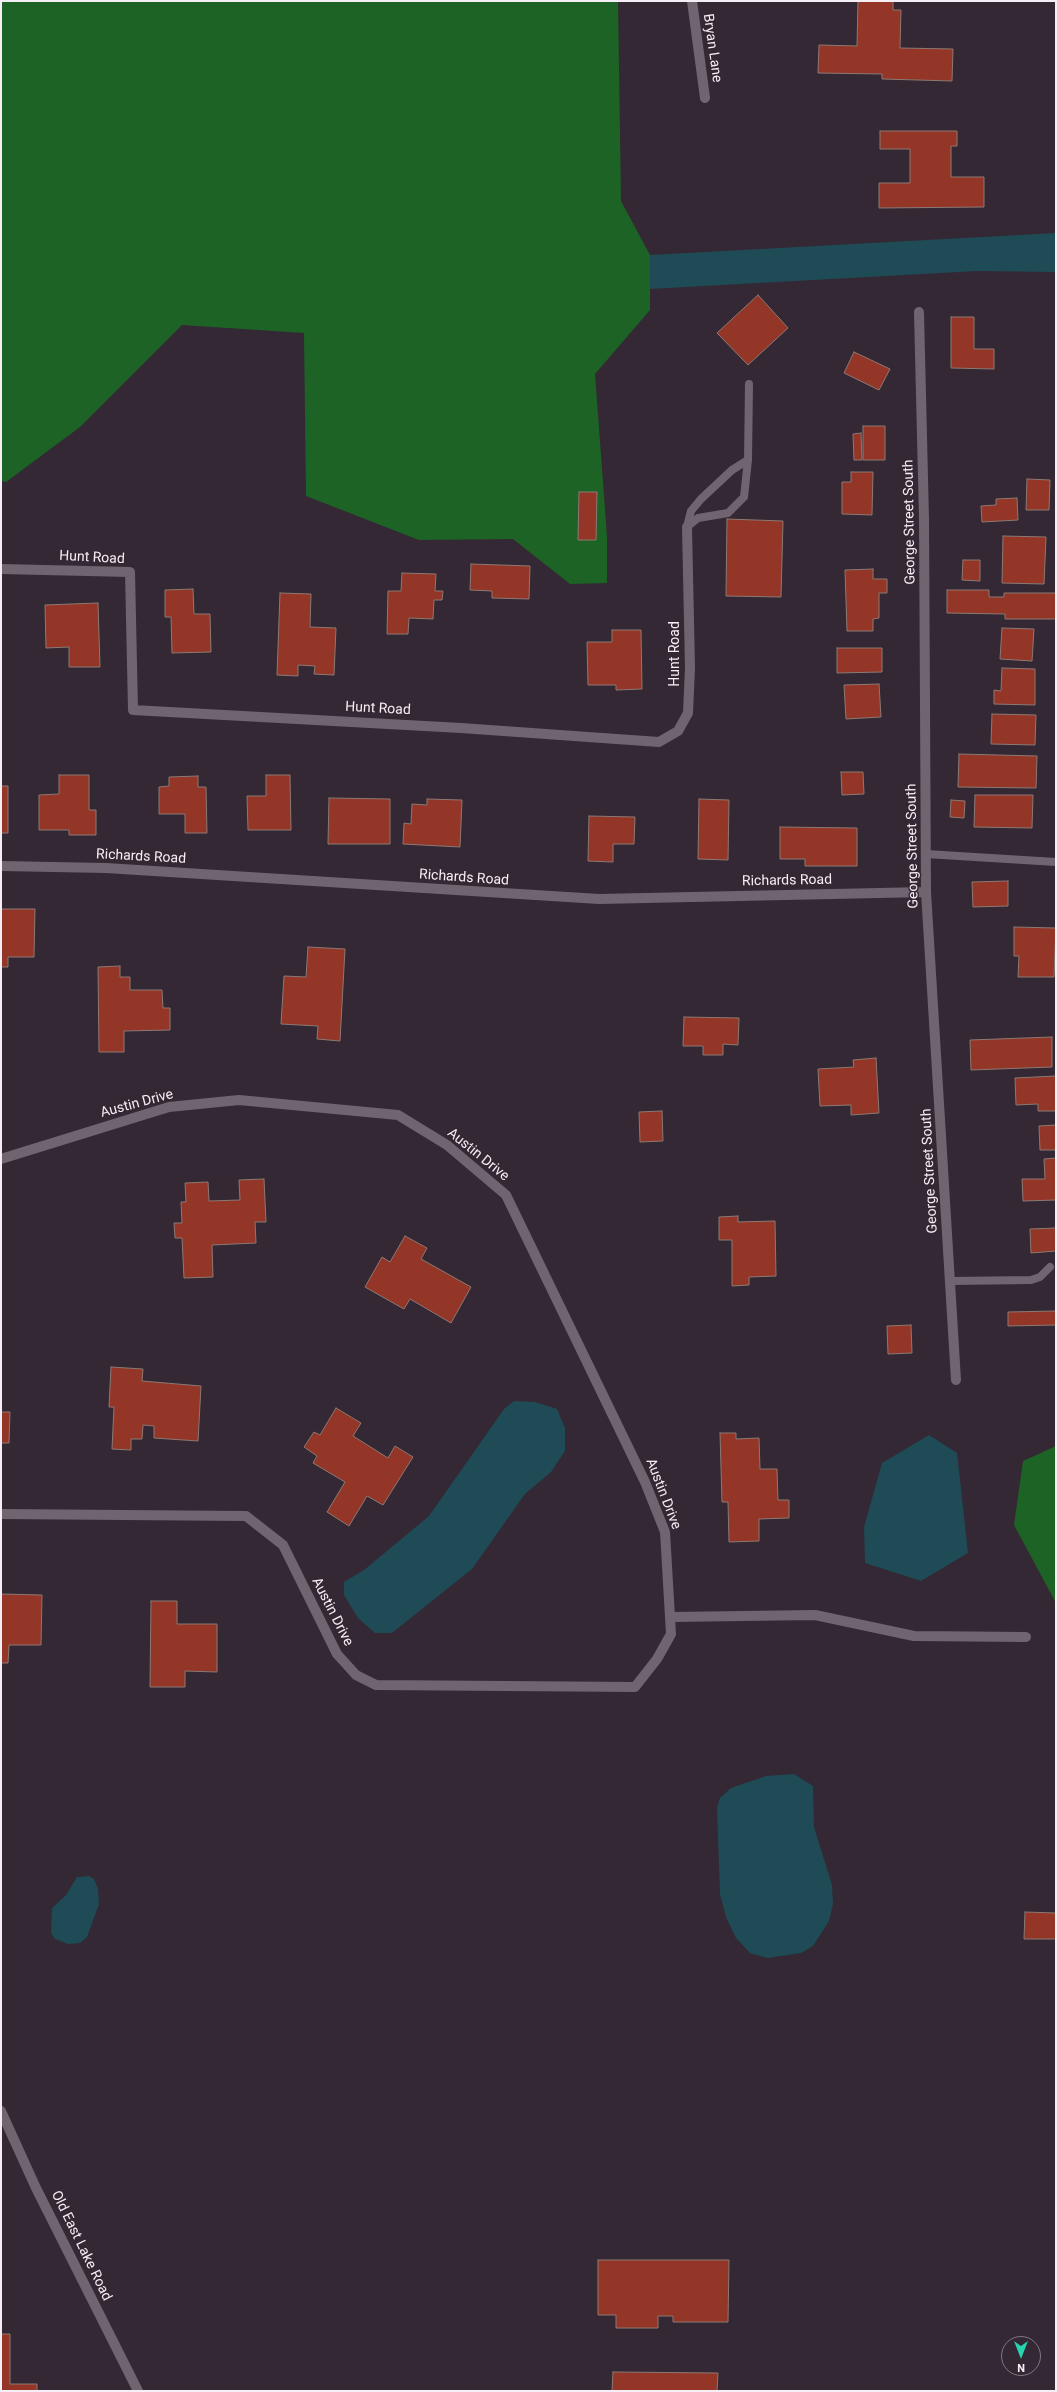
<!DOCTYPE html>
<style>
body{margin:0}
#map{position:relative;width:1057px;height:2392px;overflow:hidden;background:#342834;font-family:Roboto,sans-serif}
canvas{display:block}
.frame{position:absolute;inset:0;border:2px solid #f6eef6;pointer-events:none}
.north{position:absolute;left:1001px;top:2336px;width:40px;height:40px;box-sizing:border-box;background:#342834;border:1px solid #827782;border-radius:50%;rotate:180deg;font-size:11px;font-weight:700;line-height:16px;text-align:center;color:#f6eef6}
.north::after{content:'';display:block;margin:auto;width:14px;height:18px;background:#26d5ae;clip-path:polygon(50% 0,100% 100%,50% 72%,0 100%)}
</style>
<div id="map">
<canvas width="1057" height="2392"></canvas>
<div class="frame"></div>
<div class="north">N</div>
</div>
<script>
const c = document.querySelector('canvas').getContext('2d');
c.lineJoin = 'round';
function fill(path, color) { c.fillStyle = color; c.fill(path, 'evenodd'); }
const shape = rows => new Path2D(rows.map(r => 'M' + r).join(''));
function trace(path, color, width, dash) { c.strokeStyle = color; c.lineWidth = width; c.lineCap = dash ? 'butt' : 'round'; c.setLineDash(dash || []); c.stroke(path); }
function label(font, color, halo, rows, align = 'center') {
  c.font = font + ' Roboto,sans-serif'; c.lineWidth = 3; c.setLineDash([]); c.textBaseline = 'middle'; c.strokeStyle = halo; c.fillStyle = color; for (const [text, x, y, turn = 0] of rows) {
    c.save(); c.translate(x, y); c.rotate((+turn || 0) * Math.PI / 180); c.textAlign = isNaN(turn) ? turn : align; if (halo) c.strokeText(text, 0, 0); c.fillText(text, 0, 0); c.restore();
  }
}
const green = shape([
 [1,1,618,1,621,201,650,255,650,310,595,374,607,537,607,583,570,584,513,539,419,540,306,496,304,333,182,325,80,427,6,482,1,481],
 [1056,1446,1056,1603,1014,1525,1023,1461]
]);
const water = shape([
 [1056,233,1056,272,977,271,650,289,650,255],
 [514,1401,535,1402,557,1409,565,1428,565,1451,551,1472,525,1494,472,1569,392,1633,375,1633,358,1618,344,1595,344,1582,364,1570,429,1516,504,1409],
 [929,1435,957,1453,968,1553,921,1581,865,1563,864,1527,882,1463],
 [794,1774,813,1786,814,1827,832,1885,833,1904,829,1921,813,1946,801,1953,767,1958,750,1953,736,1938,726,1917,720,1894,717,1808,720,1798,731,1788,766,1776],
 [89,1876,94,1879,98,1889,99,1904,87,1937,80,1943,68,1944,55,1939,51,1933,52,1908,66,1895,77,1877]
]);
const building = shape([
 [858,1,893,1,893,10,901,10,900,48,953,49,952,81,882,79,882,74,818,73,819,45,857,46,858,1],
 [880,131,957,131,957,146,951,146,951,177,984,177,984,207,879,208,879,183,910,183,910,149,880,149,880,131],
 [758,295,788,328,748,365,717,333,758,295],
 [951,317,974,317,974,349,994,349,994,369,951,368,951,317],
 [854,352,890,369,879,390,844,373,854,352],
 [863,426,885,426,885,460,863,460,863,426],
 [861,433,862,460,854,460,853,434,861,433],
 [851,472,873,472,872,515,842,514,842,482,851,482,851,472],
 [1027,479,1050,480,1049,510,1026,510,1027,479],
 [579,492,597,492,596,540,578,540,579,492],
 [1017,498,1018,520,982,522,981,506,996,505,996,499,1017,498],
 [727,519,783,521,781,597,726,596,727,519],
 [1003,536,1046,537,1044,584,1002,583,1003,536],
 [963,560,980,560,980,581,962,580,963,560],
 [471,564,530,566,529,599,492,598,492,591,470,590,471,564],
 [873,569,873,579,887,579,887,593,879,593,879,618,873,619,873,631,847,631,845,570,873,569],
 [402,573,436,574,435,591,443,591,442,600,434,600,433,619,409,618,408,634,387,634,388,591,401,591,402,573],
 [193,589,194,614,210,614,211,652,172,653,171,617,165,617,165,590,193,589],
 [947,590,989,590,989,597,1004,597,1004,593,1056,593,1056,619,1005,619,1005,614,947,613,947,590],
 [280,593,311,594,310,627,336,628,334,675,314,674,315,666,298,665,298,676,277,675,280,593],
 [98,603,100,667,69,667,69,647,46,648,45,605,98,603],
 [1002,628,1034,629,1032,661,1000,659,1002,628],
 [612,630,641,630,642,689,616,690,616,685,588,685,587,642,612,642,612,630],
 [837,648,882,648,882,672,837,673,837,648],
 [1002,668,1035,669,1035,705,994,704,994,690,1001,691,1002,668],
 [879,684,881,717,846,719,844,685,879,684],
 [992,714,1036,715,1035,745,991,744,992,714],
 [959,754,1037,756,1036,788,958,787,959,754],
 [841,772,863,772,864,794,842,795,841,772],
 [59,775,89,775,89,810,96,810,96,835,69,835,69,830,39,830,39,795,59,794,59,775],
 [266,775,290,775,291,830,248,830,247,796,266,796,266,775],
 [198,776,198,787,206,787,207,833,185,833,185,814,159,814,159,787,169,786,169,777,198,776],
 [1,786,8,786,8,833,1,833,1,786],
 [975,795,1033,795,1032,828,974,827,975,795],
 [329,798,390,799,390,844,328,844,329,798],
 [427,799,462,800,460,847,403,844,404,823,411,824,412,804,427,805,427,799],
 [699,799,729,800,728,860,698,859,699,799],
 [951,800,965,801,964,818,950,817,951,800],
 [589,816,635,817,634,844,613,844,613,862,588,861,589,816],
 [780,827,857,828,857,866,805,866,805,859,780,859,780,827],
 [1008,881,1008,906,973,907,972,882,1008,881],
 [1,909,35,909,34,957,8,957,8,967,1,967,1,909],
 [1014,927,1056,928,1054,977,1018,977,1019,956,1014,956,1014,927],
 [308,947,345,949,340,1041,317,1039,318,1026,281,1024,284,976,306,977,308,947],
 [120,966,120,977,130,977,130,990,162,990,163,1008,170,1008,170,1030,124,1031,124,1052,99,1052,98,967,120,966],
 [684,1017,739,1018,738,1045,723,1044,723,1055,703,1055,703,1046,683,1046,684,1017],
 [1052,1037,1052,1067,971,1070,970,1040,1052,1037],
 [876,1058,879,1113,851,1115,851,1105,820,1106,818,1069,854,1067,853,1060,876,1058],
 [1056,1076,1056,1111,1038,1111,1038,1104,1016,1105,1015,1078,1056,1076],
 [662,1111,663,1141,640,1142,639,1112,662,1111],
 [1056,1125,1056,1150,1040,1150,1039,1126,1056,1125],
 [1056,1158,1056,1200,1023,1201,1022,1179,1045,1179,1044,1159,1056,1158],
 [264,1179,266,1222,255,1222,256,1243,212,1245,213,1277,184,1278,182,1238,175,1238,174,1223,182,1223,181,1202,186,1202,185,1183,208,1182,209,1201,240,1200,239,1180,264,1179],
 [738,1216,738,1222,775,1221,776,1276,749,1277,749,1285,732,1286,732,1240,719,1240,719,1217,738,1216],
 [1056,1228,1056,1251,1031,1253,1030,1229,1056,1228],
 [405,1236,427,1248,421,1259,471,1287,451,1323,410,1299,404,1309,365,1287,382,1257,390,1262,405,1236],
 [1056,1311,1056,1325,1008,1326,1008,1312,1056,1311],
 [911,1325,912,1353,888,1354,887,1326,911,1325],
 [111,1367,143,1369,142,1381,201,1386,198,1441,154,1438,154,1426,143,1425,142,1439,131,1439,131,1450,112,1449,114,1407,109,1407,111,1367],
 [336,1408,361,1423,353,1436,388,1458,395,1446,413,1457,383,1505,367,1496,349,1526,327,1512,345,1482,313,1463,317,1456,304,1447,314,1432,320,1435,336,1408],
 [1,1412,10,1412,9,1443,1,1443,1,1412],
 [720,1433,736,1433,736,1439,759,1438,760,1469,777,1469,778,1500,789,1500,789,1518,759,1519,759,1541,729,1542,728,1502,722,1502,720,1433],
 [1,1594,42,1595,41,1645,9,1645,8,1663,1,1663,1,1594],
 [151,1601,177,1601,177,1624,217,1624,217,1672,185,1671,185,1687,150,1687,151,1601],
 [1025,1912,1056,1913,1056,1939,1024,1939,1025,1912],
 [598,2260,729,2260,728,2322,673,2322,673,2316,658,2316,658,2328,616,2328,616,2315,598,2315,598,2260],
 [1,2334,10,2334,10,2384,37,2384,37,2391,1,2391,1,2334],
 [613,2372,718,2373,717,2391,612,2391,613,2372]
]);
const lane = shape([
 [687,527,698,518,728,513,744,497,748,460,749,384],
 [687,527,691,511,701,499,732,470,748,460],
 [926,854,1056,862],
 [951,1281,1031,1280,1040,1277,1050,1267]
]);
const street = shape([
 [692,1,705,98],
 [919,312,924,519,926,892,956,1380],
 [1,569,130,572,133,710,461,728,659,742,678,731,688,713,690,668,687,527],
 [1,866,106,868,599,899,926,892],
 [1,1159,169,1107,239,1100,398,1115,447,1145,506,1195,645,1482,665,1532,671,1634,657,1659,635,1687,376,1685,356,1675,337,1654,283,1545,246,1516,1,1514],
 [671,1617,815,1615,914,1636,1026,1637]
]);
const secondary = shape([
 [1,2111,36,2188,138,2391]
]);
const streetNames = [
 ["Bryan Lane",712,48,82],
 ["George Street South",910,522,-91],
 ["Hunt Road",92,558,3],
 ["Hunt Road",675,654,-90],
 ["Hunt Road",378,709,3],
 ["George Street South",913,846,-91],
 ["Richards Road",141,857,3],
 ["Richards Road",464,878,4],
 ["Richards Road",787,881,-1],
 ["Austin Drive",137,1104,-15],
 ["Austin Drive",478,1155,39],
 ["George Street South",930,1171,-93],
 ["Austin Drive",663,1494,69],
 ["Austin Drive",332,1612,63],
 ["Old East Lake Road",81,2246,64]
];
fill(green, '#1d6326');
fill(water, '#1e4b55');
fill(building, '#933627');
trace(building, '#8d7974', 1);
trace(lane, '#716471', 8);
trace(street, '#716471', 10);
trace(secondary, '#716471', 10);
label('14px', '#f6eef6', '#342834', streetNames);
</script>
